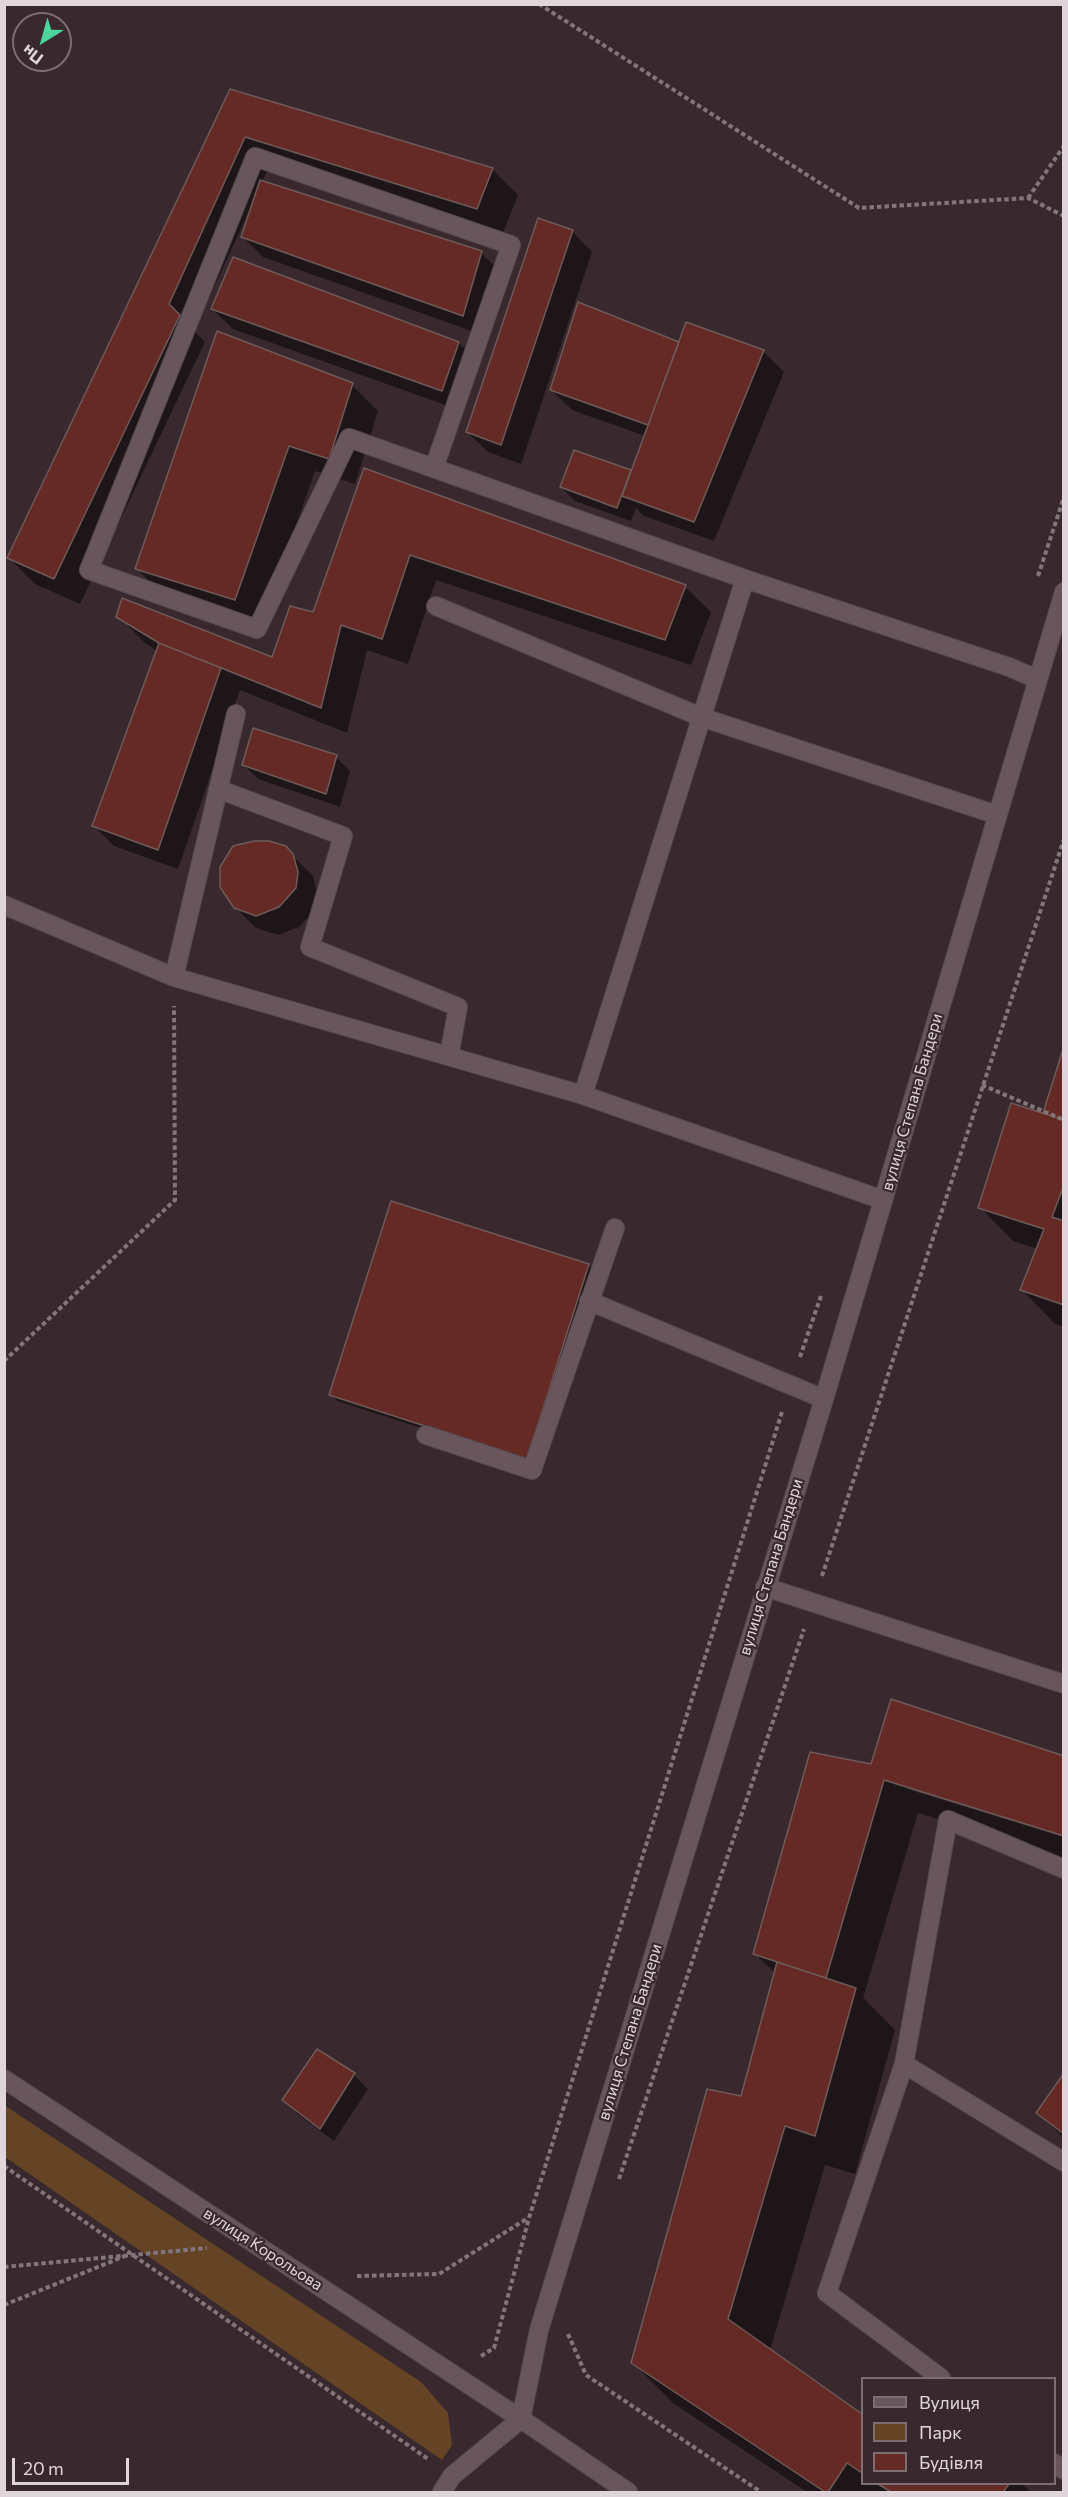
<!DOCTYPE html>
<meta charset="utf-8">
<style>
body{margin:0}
#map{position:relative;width:1068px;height:2497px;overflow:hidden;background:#39292f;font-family:Commissioner,sans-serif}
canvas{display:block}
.frame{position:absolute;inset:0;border:6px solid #e0d5da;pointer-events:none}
.legend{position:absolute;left:861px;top:2377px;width:195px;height:108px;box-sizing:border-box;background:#39292f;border:2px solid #7c6e73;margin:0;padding:8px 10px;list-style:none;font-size:18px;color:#e0d5da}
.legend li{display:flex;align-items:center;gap:12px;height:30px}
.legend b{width:30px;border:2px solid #7c6e73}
.north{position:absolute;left:12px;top:12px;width:60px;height:60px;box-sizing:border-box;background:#39292f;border:2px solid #7c6e73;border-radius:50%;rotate:217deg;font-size:16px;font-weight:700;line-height:24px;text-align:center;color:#e0d5da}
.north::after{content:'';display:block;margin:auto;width:21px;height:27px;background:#4bd49b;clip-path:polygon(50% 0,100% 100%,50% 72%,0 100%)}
.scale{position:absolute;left:12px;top:2458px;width:117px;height:27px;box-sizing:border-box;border:3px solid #e0d5da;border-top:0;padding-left:8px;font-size:18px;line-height:21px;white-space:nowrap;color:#e0d5da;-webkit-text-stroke:4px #39292f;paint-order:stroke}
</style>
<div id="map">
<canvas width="1068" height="2497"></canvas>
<div class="frame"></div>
<ul class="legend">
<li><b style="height:8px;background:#69565d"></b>Вулиця</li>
<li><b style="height:16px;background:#654325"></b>Парк</li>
<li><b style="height:16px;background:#652a26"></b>Будівля</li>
</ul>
<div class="north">Пн</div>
<div class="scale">20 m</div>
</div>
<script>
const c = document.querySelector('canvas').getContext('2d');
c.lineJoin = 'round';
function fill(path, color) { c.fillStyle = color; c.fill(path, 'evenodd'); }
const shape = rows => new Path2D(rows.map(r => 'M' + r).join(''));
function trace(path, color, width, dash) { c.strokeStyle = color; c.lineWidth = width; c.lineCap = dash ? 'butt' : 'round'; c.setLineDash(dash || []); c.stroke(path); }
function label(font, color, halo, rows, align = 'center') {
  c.font = font + ' Commissioner,sans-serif'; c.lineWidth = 4.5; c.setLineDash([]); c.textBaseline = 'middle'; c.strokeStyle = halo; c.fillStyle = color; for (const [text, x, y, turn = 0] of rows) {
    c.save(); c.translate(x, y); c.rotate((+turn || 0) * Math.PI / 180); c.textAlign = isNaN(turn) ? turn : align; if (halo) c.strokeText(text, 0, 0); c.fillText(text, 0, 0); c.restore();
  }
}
const green = shape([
 [4,2105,421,2382,448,2413,452,2445,442,2460,5,2157]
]);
const shadow = shape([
 [231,90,492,169,518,195,503,233,271,162,262,182,481,253,502,273,483,335,263,257,242,236,251,211,249,211,194,331,205,342,80,604,35,584,9,558],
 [572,231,592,252,521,464,488,452,467,432],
 [212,309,459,343,479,363,462,411,233,329],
 [687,324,764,352,784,372,714,541,644,516,636,508,631,521,575,501,561,487,575,452,632,471,645,436,572,410,551,390,679,344],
 [352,385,378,411,355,484,315,471,261,625,163,595,137,569],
 [365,470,685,587,711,612,691,665,436,580,408,664,367,650,347,733,240,690,178,869,114,846,94,826,157,651,144,642,118,616,273,659,314,614],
 [336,757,350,771,340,807,258,779,244,765],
 [285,848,313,876,317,893,316,909,299,927,278,935,256,928,235,907],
 [1064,1051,1064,1327,1055,1324,1022,1290,1038,1249,1013,1241,980,1207,1044,1114],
 [392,1203,589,1266,595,1272,534,1464,337,1401,331,1394],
 [811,1754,907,1785,907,1789,1064,1837,1064,1858,918,1813,863,1998,895,2030,855,2174,825,2165,770,2350,862,2416,862,2484,1022,2484,1031,2492,807,2492,673,2403,633,2363,742,2097,776,1974,755,1954],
 [317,2051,354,2075,368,2089,334,2141,298,2114,284,2100],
 [1064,2075,1064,2138,1038,2113]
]);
const building = shape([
 [230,89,493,168,477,209,245,137,169,304,180,315,54,579,7,558,230,89],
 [260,180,482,251,463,316,241,237,260,180],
 [538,218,573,230,501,445,466,432,538,218],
 [233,257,459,342,442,391,211,309,233,257],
 [578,302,679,342,648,425,550,390,578,302],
 [686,322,764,350,694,522,622,496,686,322],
 [217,331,353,383,329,459,289,446,235,600,135,569,217,331],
 [574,450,631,470,617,508,560,487,574,450],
 [364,468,686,585,665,640,410,555,382,639,341,625,321,708,159,643,116,617,122,598,272,657,290,606,313,612,364,468],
 [159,643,221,668,158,850,92,826,159,643],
 [253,728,337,755,326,794,242,765,253,728],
 [254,841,269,841,286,846,293,854,298,872,296,888,279,907,256,916,234,908,220,887,220,867,233,846,254,841],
 [1064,1046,1064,1120,1043,1113,1064,1046],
 [1011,1103,1064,1120,1064,1185,1052,1217,1064,1221,1064,1305,1020,1290,1044,1229,978,1208,1011,1103],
 [391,1201,589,1264,527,1459,329,1395,391,1201],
 [891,1699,1064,1756,1064,1836,884,1780,826,1978,753,1954,810,1752,871,1764,891,1699],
 [777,1962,856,1988,815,2136,785,2126,728,2319,862,2414,862,2473,847,2463,828,2492,825,2492,631,2363,707,2089,741,2096,777,1962],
 [317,2049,355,2073,320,2129,282,2100,317,2049],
 [1064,2073,1064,2134,1036,2113,1064,2073],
 [878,2484,1009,2484,1003,2492,891,2492,878,2484]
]);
const path = shape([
 [539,4,859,208,1028,198,1064,216],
 [1028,198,1064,146],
 [1038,576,1064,497],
 [982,1085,1064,1120],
 [800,1357,822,1293],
 [4,1361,175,1200,174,1006],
 [822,1576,1064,839],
 [4,2166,428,2459],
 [619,2179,804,1629],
 [4,2267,207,2248],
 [357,2276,439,2274,528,2218],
 [4,2305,125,2256],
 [568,2334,586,2375,761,2492],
 [481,2356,494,2348,529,2218,782,1412]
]);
const minor = shape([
 [434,468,511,245,255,157,89,570,257,629,349,438,745,579,1009,667,1037,679],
 [436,606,701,717,997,815],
 [236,714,174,977,583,1095,883,1200],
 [218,789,343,836,310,947,458,1007,449,1056],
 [4,905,174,977],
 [583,1095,745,579],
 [589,1301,824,1399],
 [426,1435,532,1470,615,1228],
 [765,1587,1064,1684],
 [904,2064,1064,2162],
 [4,2079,521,2419,452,2476,442,2492],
 [941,2378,827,2293,904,2064,948,1820,1064,1869],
 [1054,2463,1064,2470],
 [628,2492,521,2419,539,2330,824,1399,1064,592]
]);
const streetNames = [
 ["вулиця Степана Бандери",912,1102,-74],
 ["вулиця Степана Бандери",771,1567,-73],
 ["вулиця Степана Бандери",630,2032,-73],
 ["вулиця Корольова",263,2249,33]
];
fill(green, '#654325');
fill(shadow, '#0007');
fill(building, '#652a26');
trace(building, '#6e5a58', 1.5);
trace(minor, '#56484e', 20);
trace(path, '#83767b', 4, [4.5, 3]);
trace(minor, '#69565d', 18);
label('16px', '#e0d5da', '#39292f', streetNames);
</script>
